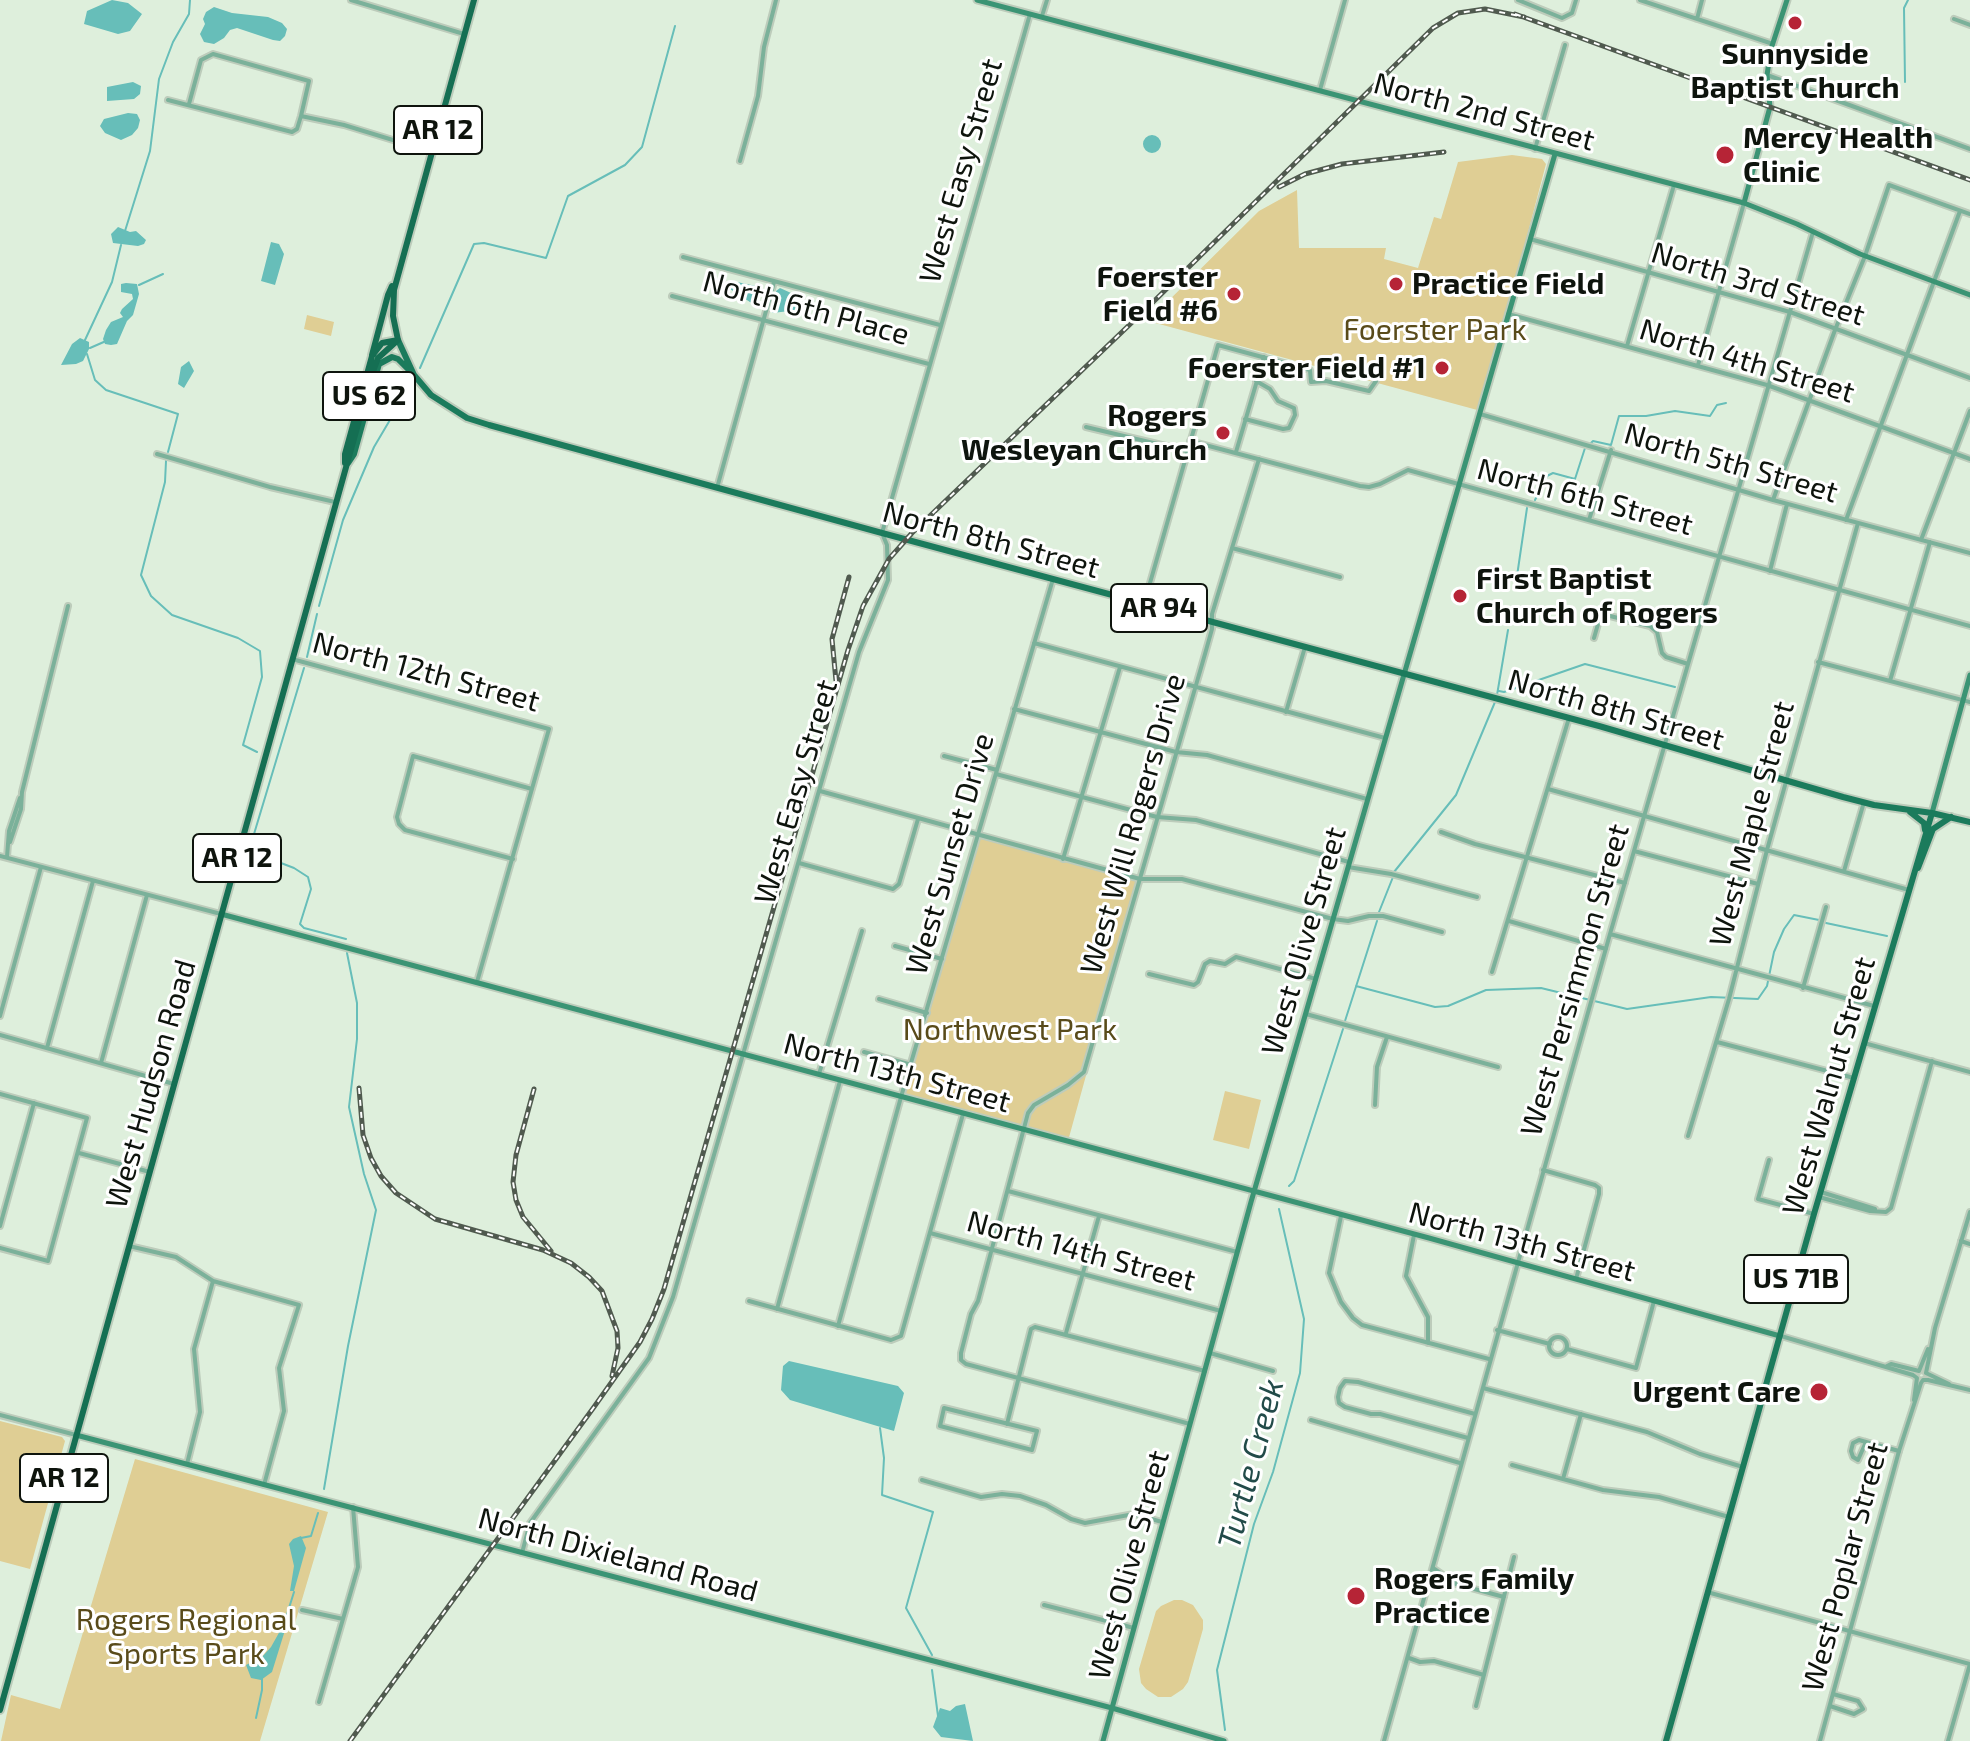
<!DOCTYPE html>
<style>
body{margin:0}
canvas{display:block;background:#deefdc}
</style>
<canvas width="1970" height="1741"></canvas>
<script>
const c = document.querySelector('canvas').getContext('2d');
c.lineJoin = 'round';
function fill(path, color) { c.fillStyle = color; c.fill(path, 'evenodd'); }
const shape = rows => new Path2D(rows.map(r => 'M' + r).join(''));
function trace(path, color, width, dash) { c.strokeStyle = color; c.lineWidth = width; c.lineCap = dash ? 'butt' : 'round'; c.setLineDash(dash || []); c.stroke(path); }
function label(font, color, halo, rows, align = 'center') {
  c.font = font + ' "Exo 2",sans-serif'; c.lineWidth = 6; c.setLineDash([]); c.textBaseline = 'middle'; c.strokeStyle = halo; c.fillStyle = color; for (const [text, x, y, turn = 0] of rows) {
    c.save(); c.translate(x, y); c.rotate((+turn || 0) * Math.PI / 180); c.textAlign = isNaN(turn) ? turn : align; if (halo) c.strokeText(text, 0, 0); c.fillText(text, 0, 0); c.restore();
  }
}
const green = shape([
 [1512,155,1542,159,1546,164,1481,411,1148,321,1259,211,1297,190,1299,248,1386,248,1384,259,1418,268,1434,217,1441,219,1458,162],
 [307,315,334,322,331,336,304,329],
 [978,836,1140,879,1068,1141,901,1097],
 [1225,1091,1261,1100,1249,1149,1213,1140],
 [0,1421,62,1437,65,1441,30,1569,0,1561],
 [135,1459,328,1512,260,1741,1,1741,11,1695,60,1709],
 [1174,1600,1182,1600,1193,1605,1203,1620,1203,1629,1188,1682,1183,1689,1171,1697,1158,1697,1146,1689,1141,1683,1139,1669,1156,1611,1161,1606]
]);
const water = shape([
 [112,0,128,3,142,14,130,31,118,34,84,24,87,11],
 [214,7,232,13,268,17,282,23,287,29,285,36,280,41,273,40,237,28,230,30,224,38,214,44,204,42,200,34,205,24,203,19,206,12],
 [133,82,141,86,140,94,134,99,107,101,107,87],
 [128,113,137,114,140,120,138,128,132,135,121,140,105,133,100,126,104,119],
 '1143 144a9 9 0 1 1 18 0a9 9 0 1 1-18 0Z',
 [118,227,130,232,136,231,146,240,144,244,138,246,113,243,111,234],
 [271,242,279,244,284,254,275,285,261,281],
 [737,282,756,286,759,288,753,304,730,289,732,284],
 [126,283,137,284,139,294,133,315,127,321,117,344,111,345,105,344,103,339,106,330,111,322,123,317,120,313,122,309,133,299,132,294,121,292,121,284],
 [780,288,800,297,802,305,799,310,772,313,776,291],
 [80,338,89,342,89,349,83,361,76,364,61,365,72,344],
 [189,361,194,371,184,388,178,384,181,367],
 [789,1361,898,1386,904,1393,894,1431,790,1400,781,1390,783,1366],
 [301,1536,306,1548,294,1591,290,1591,294,1566,289,1544,293,1539],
 [285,1622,286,1627,272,1672,261,1680,251,1678,246,1665,262,1657,271,1647],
 [965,1704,973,1741,941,1737,933,1727,940,1708,950,1711,956,1706]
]);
const stream = shape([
 [1905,82,1904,8,1908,0],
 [125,231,150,151,159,79,173,42,189,14,190,0],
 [139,285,163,274],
 [85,340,112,282,121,245],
 [90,348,106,341],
 [87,354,95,380,106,390,178,414,168,452],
 [420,368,474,244,484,243,546,258,568,196,625,165,642,147,675,26],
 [1590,444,1593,441,1611,445,1619,416,1646,416,1675,411,1710,416,1717,405,1726,403],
 [166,461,165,482,141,575,151,596,172,615,238,638,260,651,262,677,243,745,257,752],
 [1535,500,1547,476,1553,473,1575,479,1585,448],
 [1517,576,1527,508],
 [319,606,343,520,374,447,410,386],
 [307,657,317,614],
 [304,668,251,844,255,853,294,868,308,877,311,889,300,924,304,928,346,939],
 [1499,691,1504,692,1585,664,1675,687],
 [1497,695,1508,630],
 [1394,872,1456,795,1495,702],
 [1379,912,1393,877],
 [1826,923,1887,936],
 [1356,986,1435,1007,1448,1006,1486,990,1541,988,1627,1009,1711,997,1758,999,1767,986,1774,952,1784,929,1794,915,1819,920],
 [1345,1021,1377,921],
 [1289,1186,1294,1181,1343,1029],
 [880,1428,884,1458,882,1495,933,1512,906,1608,932,1655],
 [324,1489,348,1346,376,1210,364,1174,349,1107,357,1039,357,1003,347,953],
 [301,1538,311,1536,318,1513],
 [284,1624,294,1592],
 [932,1670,938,1716],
 [256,1718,262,1690,262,1678],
 [1225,1730,1217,1670,1254,1524,1273,1472,1300,1373,1304,1319,1279,1209]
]);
const minor = shape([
 [351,0,464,34],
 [1518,0,1562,18,1572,13,1576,0],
 [1640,0,1773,44],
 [1042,16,1047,0],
 [1697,19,1702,0],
 [1954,19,1970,25],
 [1320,90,1345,0],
 [168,100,292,132,297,129,301,116,309,81,213,54,201,60,189,104],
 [301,116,344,125,432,152],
 [1535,149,1565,45],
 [740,161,758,96,764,47,776,0],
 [1530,239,1790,312,1970,378],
 [683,257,940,325],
 [672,296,929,364],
 [1508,314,1767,385,1970,459],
 [1627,346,1674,185],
 [1698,365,1744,203],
 [1480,414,1773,500,1970,553],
 [1245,419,1283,429,1289,428,1295,415,1294,408,1278,401,1270,389,1256,381],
 [1086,427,1187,451],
 [1190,441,1360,486,1369,487,1380,484,1408,470,1970,626],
 [1236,452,1264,357],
 [157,454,270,487,335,502],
 [717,488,774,282],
 [1773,500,1835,330,1865,256,1889,185,1970,214],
 [1589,520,1611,450],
 [1846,520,1960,211],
 [1921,540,1970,411],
 [1232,548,1340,577],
 [1770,571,1787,504],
 [1144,604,1218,345,1310,370,1311,382,1326,381,1369,391,1376,381],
 [1594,638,1598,624,1604,617,1610,616,1650,626,1657,632,1662,653,1666,657,1688,664],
 [1034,643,1385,738],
 [292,659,549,729,477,982],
 [1818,662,1970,702],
 [1890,681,1930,542],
 [1014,709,1176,752,1207,755,1367,799],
 [1286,712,1305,647],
 [944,756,997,770],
 [996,774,1157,817,1196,820,1349,862],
 [1548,789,1909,890],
 [820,791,1140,879,1182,879,1333,919,1348,921,1369,916,1383,916,1442,932],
 [1441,832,1475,844,1625,883],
 [10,842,21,809,22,792,68,606],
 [1634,851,1758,884],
 [7,857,9,831,20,798],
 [513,859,405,830,399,824,397,817,413,756,532,789],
 [1063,859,1120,667],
 [799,863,893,889,899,884,918,819],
 [1348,867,1391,874,1477,897],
 [1844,871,1864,802],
 [1509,921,1606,949],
 [1610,934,1874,1006],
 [895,946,942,959],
 [1492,972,1569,718],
 [1149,974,1194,985,1198,982,1205,964,1210,961,1225,964,1236,957,1316,979],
 [1803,988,1826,907],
 [879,999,927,1013],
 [1306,1014,1498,1067],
 [0,1016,41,867],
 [0,1035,174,1084],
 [1717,1042,1854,1078],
 [1864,1043,1970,1072],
 [47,1048,93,881],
 [864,1052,912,1065],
 [101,1063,147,895],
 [819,1074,862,931],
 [0,1094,87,1118,48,1261,0,1248],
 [1375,1105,1377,1067,1387,1037],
 [1688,1136,1729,999,1767,850,1858,523],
 [79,1153,150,1172],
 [1769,1160,1758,1199,1814,1214],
 [1543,1170,1595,1185,1599,1188,1599,1194,1576,1279],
 [1008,1191,1237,1252],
 [1821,1192,1875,1209],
 [1819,1197,1870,1211,1886,1212,1891,1208,1932,1061],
 [1341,1216,1329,1273,1341,1302,1353,1318,1362,1325,1489,1359],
 [0,1226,34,1103],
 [930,1233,1221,1311],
 [1414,1235,1406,1276,1428,1317,1428,1343],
 [1961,1241,1970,1244],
 [129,1246,176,1257,213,1281,299,1305,279,1368,284,1411,264,1485],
 [749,1301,891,1340,901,1336,963,1114],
 [777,1309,840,1081],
 [838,1326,901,1097,1053,579],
 [1497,1330,1550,1344],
 [1066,1333,1099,1216],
 '1549 1346a9 9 0 1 1 18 0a9 9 0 1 1-18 0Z',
 [1567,1349,1636,1368,1654,1301],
 [1210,1353,1273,1371],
 [1483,1388,1647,1432,1700,1454,1743,1467],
 [944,1408,1037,1431,1032,1450,940,1426,944,1408],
 [1311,1420,1460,1463],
 [1007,1424,1031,1329,1035,1327,1205,1371],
 [1190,1424,966,1364,961,1360,961,1353,971,1314,978,1301,1028,1113,1034,1105,1068,1085,1084,1072,1205,654,1212,629,1212,614,1259,459],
 [1468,1438,1380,1414,1371,1414,1345,1407,1339,1403,1338,1397,1340,1388,1345,1381,1358,1382,1475,1414],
 [1866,1442,1858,1460,1853,1457,1851,1451,1853,1443,1859,1440,1866,1442,1899,1451],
 [187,1464,200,1412,194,1349,213,1281],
 [1512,1465,1603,1490,1659,1497,1729,1517],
 [1563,1479,1581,1414],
 [922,1480,981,1497,1002,1494,1020,1496,1046,1505,1071,1519,1085,1523,1134,1514,1162,1522],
 [1433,1568,1456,1584,1504,1597],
 [1707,1592,1970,1664],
 [1044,1605,1134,1628],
 [302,1610,343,1619],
 [1409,1658,1420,1662,1434,1661,1484,1675],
 [319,1702,358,1567,353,1507],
 [1476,1706,1514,1557],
 [1830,1706,1854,1714,1863,1709,1858,1701,1833,1694],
 [1384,1741,1610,934,1813,232],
 [1948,1741,1970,1664]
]);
const tertiary = shape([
 [1767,75,1970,149],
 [0,856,221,914],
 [1781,1336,1913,1375,1917,1378,1914,1400],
 [1887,1366,1891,1364,1919,1371,1928,1349],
 [1949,1384,1926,1373,1935,1328,1970,1212],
 [0,1415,76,1435],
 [522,1553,530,1523,649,1358,673,1297,859,652,888,580,887,545,882,533,1030,14],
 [1820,1741,1899,1451,1921,1383,1923,1380,1928,1380,1970,1390]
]);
const secondary = shape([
 [977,0,1744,203,1797,224,1860,254,1970,295],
 [1744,203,1770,107,1767,75,1771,49,1787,0],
 [1932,813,1970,675],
 [221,914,1429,1238,1780,1336],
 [76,1435,1112,1708,1224,1741],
 [1103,1741,1251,1202,1555,154]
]);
const primary = shape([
 [398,340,414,375,431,395,467,418,489,425,882,533,1599,726,1843,797,1874,805,1932,813,1970,822],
 [348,463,354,454,379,364,392,357,398,359,409,370],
 [1910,812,1924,823,1925,830],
 [1918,868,1933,829,1951,817],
 [1666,1741,1814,1214,1932,813]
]);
const trunk = shape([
 [398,340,393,316,394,290,474,0],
 [372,355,388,295,392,286],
 [345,463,345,454,372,356,382,343,398,340],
 [0,1710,372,374,378,358,398,340]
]);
const rail = shape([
 [1515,14,1970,180],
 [1279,187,1305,174,1342,164,1444,152],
 [836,681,832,639,849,577],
 [359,1088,363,1135,371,1158,381,1176,396,1193,435,1219,543,1250,571,1263,589,1277,602,1291,617,1331,618,1348,612,1376],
 [534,1089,516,1155,513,1182,516,1200,523,1217,551,1251],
 [350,1741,594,1407,640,1342,652,1319,664,1289,848,650,863,606,889,559,912,533,1146,309,1433,28,1458,13,1485,9,1524,17]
]);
const markers = [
 [1795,23,8,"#b62436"],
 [1725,155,10,"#b62436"],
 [1396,284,8,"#b62436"],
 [1234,294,8,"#b62436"],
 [1442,368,8,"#b62436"],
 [1223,433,8,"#b62436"],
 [1460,596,8,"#b62436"],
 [1819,1392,10,"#b62436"],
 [1356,1596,10,"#b62436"]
];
const shields = [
 [438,130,88],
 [369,396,92],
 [1159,608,96],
 [237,858,88],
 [1796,1279,104],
 [64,1478,88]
];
const shieldNames = [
 ["AR 12",438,130],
 ["US 62",369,396],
 ["AR 94",1159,608],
 ["AR 12",237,858],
 ["US 71B",1796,1279],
 ["AR 12",64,1478]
];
const poiNames = [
 ["Sunnyside",1795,54,"center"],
 ["Baptist Church",1795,88,"center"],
 ["Mercy Health",1743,138],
 ["Clinic",1743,172],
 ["Foerster",1218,277,"right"],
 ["Field #6",1218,311,"right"],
 ["Practice Field",1412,284],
 ["Foerster Field #1",1426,368,"right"],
 ["Rogers",1207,416,"right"],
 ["Wesleyan Church",1207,450,"right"],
 ["First Baptist",1476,579],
 ["Church of Rogers",1476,613],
 ["Urgent Care",1801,1392,"right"],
 ["Rogers Family",1374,1579],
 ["Practice",1374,1613]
];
const streetNames = [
 ["North 2nd Street",1484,112,15],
 ["West Easy Street",961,171,-74],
 ["North 3rd Street",1758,284,17],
 ["North 6th Place",806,308,15],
 ["North 4th Street",1747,361,17],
 ["North 5th Street",1731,463,16],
 ["North 6th Street",1585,497,15],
 ["North 8th Street",991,540,15],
 ["North 12th Street",426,672,15],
 ["North 8th Street",1616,710,16],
 ["West Easy Street",796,792,-74],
 ["West Will Rogers Drive",1133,824,-74],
 ["West Maple Street",1752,824,-75],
 ["West Sunset Drive",950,854,-74],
 ["West Olive Street",1304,941,-74],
 ["West Persimmon Street",1575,980,-74],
 ["North 13th Street",897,1073,15],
 ["West Hudson Road",151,1084,-74],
 ["West Walnut Street",1829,1086,-74],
 ["North 13th Street",1522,1242,15],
 ["North 14th Street",1081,1251,15],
 ["North Dixieland Road",618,1555,15],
 ["West Olive Street",1129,1565,-75],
 ["West Poplar Street",1845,1567,-75]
];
const parkNames = [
 ["Foerster Park",1435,330],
 ["Northwest Park",1010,1030],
 ["Rogers Regional",186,1620],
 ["Sports Park",186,1654]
];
const waterNames = [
 ["Turtle Creek",1251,1464,-75]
];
fill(green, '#dfce94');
fill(water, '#67beb9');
trace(stream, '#67beb9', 2);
trace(minor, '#bdccbb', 8);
trace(tertiary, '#bdccbb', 8);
trace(secondary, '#bdccbb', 9);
trace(primary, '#bdccbb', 10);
trace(trunk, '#bdccbb', 10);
trace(minor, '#7bb19a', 4);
trace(tertiary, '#7bb19a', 4);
trace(secondary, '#3b9474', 5);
trace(primary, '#1b7b5c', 6);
trace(trunk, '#156f53', 6);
trace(rail, '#505a4f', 5);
trace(rail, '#fff', 2, [6]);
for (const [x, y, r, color] of markers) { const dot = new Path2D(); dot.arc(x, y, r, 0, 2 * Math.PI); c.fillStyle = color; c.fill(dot); trace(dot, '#fff', 3); }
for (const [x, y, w] of shields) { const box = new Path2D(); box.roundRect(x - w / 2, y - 24, w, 48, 6); c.fillStyle = '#fff'; c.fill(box); trace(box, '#0e140d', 2); }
label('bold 28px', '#0e140d', null, shieldNames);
label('bold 30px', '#0e140d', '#fff', poiNames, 'left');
label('30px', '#0e140d', '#fff', streetNames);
label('30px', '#594b1a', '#fff', parkNames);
label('italic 32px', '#224b49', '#fff', waterNames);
</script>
